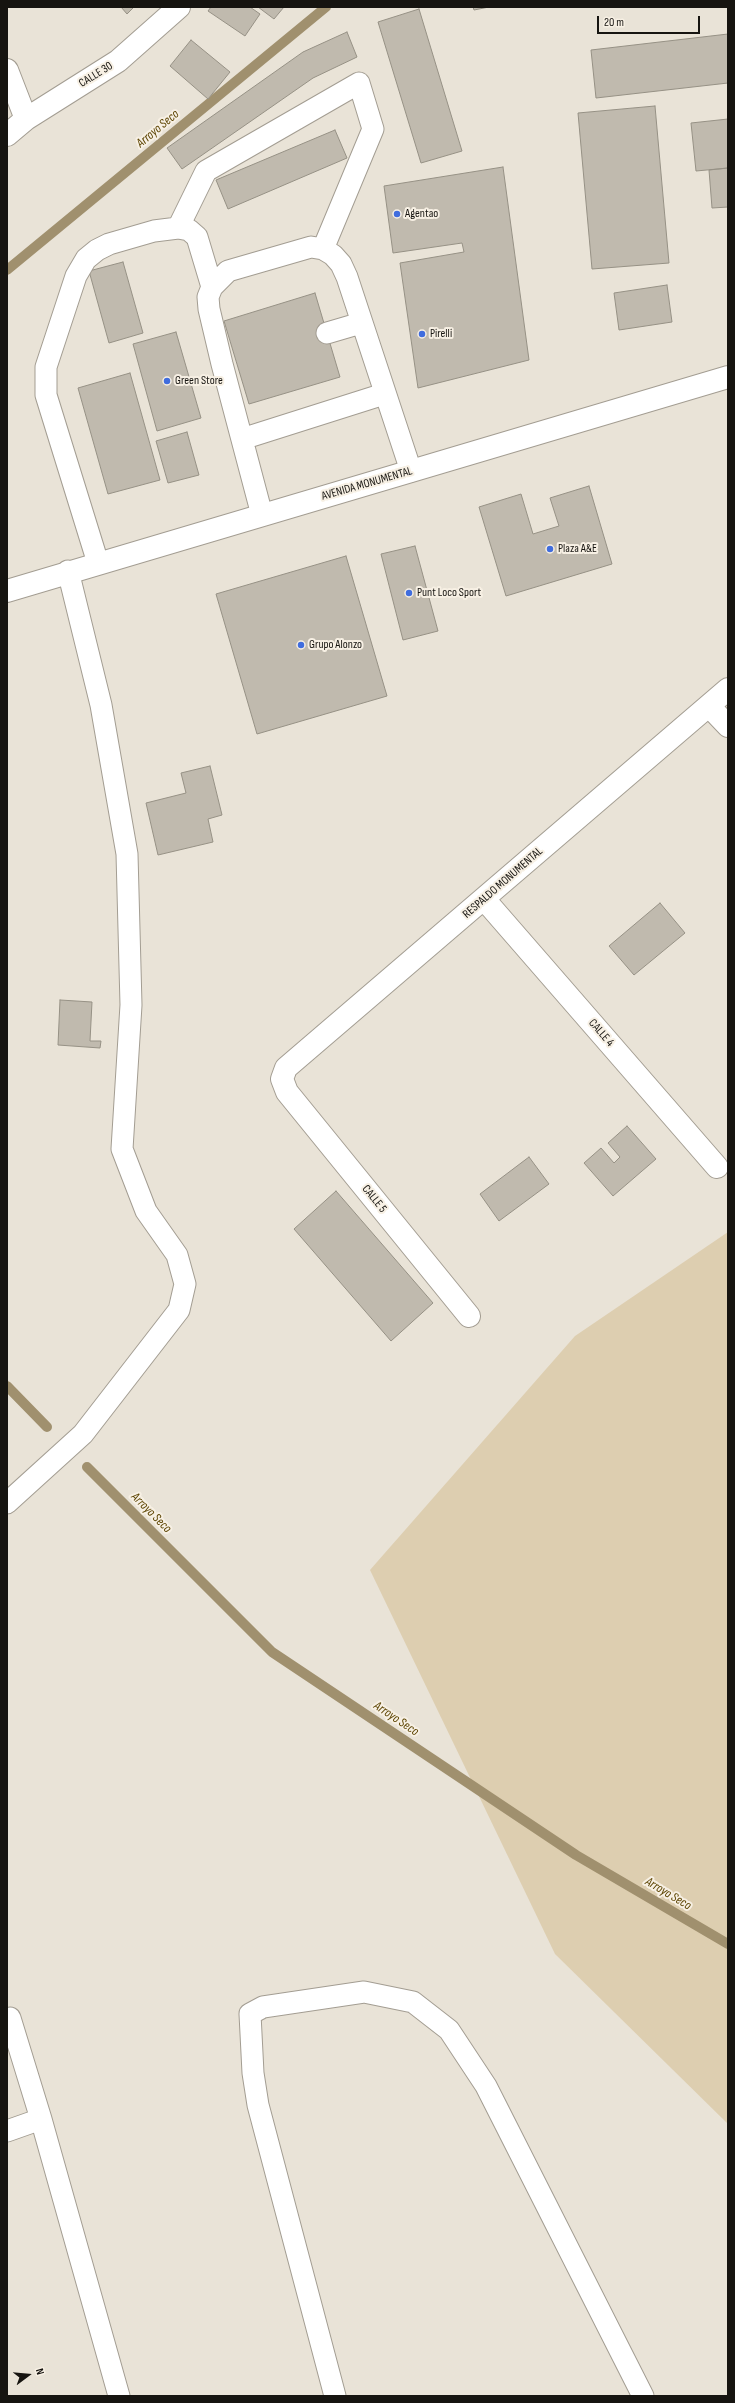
<!DOCTYPE html>
<style>
body{margin:0}
#map{position:relative;width:735px;height:2403px;overflow:hidden;background:#e9e3d7;font-family:"Sofia Sans Condensed",sans-serif}
canvas{display:block}
.frame{position:absolute;inset:0;border:8px solid #161410;pointer-events:none}
.north{position:absolute;left:8px;top:2355px;width:40px;height:40px;-webkit-text-stroke:3px #f7f0e4;paint-order:stroke;rotate:74deg;font-size:11px;font-weight:700;line-height:16px;text-align:center;color:#161410}
.north::after{content:'';display:block;margin:auto;width:14px;height:18px;background:#161410;clip-path:polygon(50% 0,100% 100%,50% 72%,0 100%)}
.scale{position:absolute;left:597px;top:16px;width:103px;height:18px;box-sizing:border-box;border:2px solid #161410;border-top:0;padding-left:5px;font-size:12px;line-height:14px;white-space:nowrap;color:#161410;-webkit-text-stroke:3px #f7f0e4;paint-order:stroke}
</style>
<div id="map">
<canvas width="735" height="2403"></canvas>
<div class="frame"></div>
<div class="north">N</div>
<div class="scale">20 m</div>
</div>
<script>
const c = document.querySelector('canvas').getContext('2d');
c.lineJoin = 'round';
function fill(path, color) { c.fillStyle = color; c.fill(path, 'evenodd'); }
const shape = rows => new Path2D(rows.map(r => 'M' + r).join(''));
function trace(path, color, width, dash) { c.strokeStyle = color; c.lineWidth = width; c.lineCap = dash ? 'butt' : 'round'; c.setLineDash(dash || []); c.stroke(path); }
function label(font, color, halo, rows, align = 'center') {
  c.font = font + ' "Sofia Sans Condensed",sans-serif'; c.lineWidth = 4; c.setLineDash([]); c.textBaseline = 'middle'; c.strokeStyle = halo; c.fillStyle = color; for (const [text, x, y, turn = 0] of rows) {
    c.save(); c.translate(x, y); c.rotate((+turn || 0) * Math.PI / 180); c.textAlign = isNaN(turn) ? turn : align; if (halo) c.strokeText(text, 0, 0); c.fillText(text, 0, 0); c.restore();
  }
}
const green = shape([
 [728,1232,728,2124,555,1954,370,1570,575,1336]
]);
const stream = shape([
 [7,270,326,7],
 [7,1386,47,1427],
 [87,1467,272,1652,576,1855,728,1944]
]);
const building = shape([
 [121,7,134,7,127,14,121,7],
 [211,7,250,7,260,14,245,36,208,11,211,7],
 [258,7,284,7,274,19,258,7],
 [473,7,489,7,474,10,473,7],
 [419,9,462,151,421,163,378,22,419,9],
 [347,32,357,57,313,78,182,169,167,148,303,52,347,32],
 [728,34,728,83,596,98,591,50,728,34],
 [191,40,230,72,208,99,170,66,191,40],
 [655,106,669,263,592,269,578,113,655,106],
 [728,119,728,168,696,171,691,123,728,119],
 [335,130,347,158,228,209,216,180,335,130],
 [503,167,529,360,418,388,400,263,464,252,462,243,393,253,384,186,503,167],
 [728,168,728,207,712,208,709,170,728,168],
 [123,262,143,333,109,343,89,271,123,262],
 [667,285,672,322,619,330,614,293,667,285],
 [315,293,340,377,249,404,224,321,315,293],
 [176,332,201,418,157,431,133,344,176,332],
 [130,373,160,480,108,494,78,388,130,373],
 [187,432,199,475,168,483,156,441,187,432],
 [589,486,612,564,506,596,479,507,521,494,533,534,559,526,550,498,589,486],
 [415,546,438,631,403,640,381,554,415,546],
 [346,556,387,696,257,734,216,594,346,556],
 [210,766,222,815,208,819,213,842,158,855,146,803,186,793,181,773,210,766],
 [660,903,685,933,634,975,609,946,660,903],
 [60,1000,92,1002,90,1041,101,1041,100,1048,58,1045,60,1000],
 [627,1126,656,1159,613,1196,584,1163,601,1148,614,1163,620,1157,608,1143,627,1126],
 [529,1157,549,1184,499,1221,480,1194,529,1157],
 [336,1191,433,1303,391,1341,294,1229,336,1191]
]);
const service = shape([
 [178,228,206,171,359,83,373,129,323,249],
 [327,333,361,323],
 [242,439,384,394],
 [262,515,222,364,209,309,208,297,212,287,228,271,311,247,323,249,333,255,341,264,347,277,411,471],
 [98,563,46,395,46,367,76,276,86,259,97,250,109,244,154,231,178,228,189,230,197,237,212,287],
 [7,1503,83,1434,179,1310,185,1284,177,1255,146,1211,122,1149,131,1005,127,854,101,705,68,571],
 [10,2018,41,2119,119,2396],
 [7,2131,41,2119],
 [335,2396,258,2105,253,2073,250,2014,263,2007,364,1992,413,2002,449,2030,486,2086,643,2396]
]);
const minor = shape([
 [7,70,26,119],
 [7,135,26,119,118,61,179,7],
 [709,706,728,726],
 [484,899,717,1167],
 [469,1316,287,1092,282,1079,286,1068,728,689]
]);
const secondary = shape([
 [7,591,728,377]
]);
const markers = [
 [397,214,4,"#406dde"],
 [422,334,4,"#406dde"],
 [167,381,4,"#406dde"],
 [550,549,4,"#406dde"],
 [409,593,4,"#406dde"],
 [301,645,4,"#406dde"]
];
const streetNames = [
 ["CALLE 30",96,75,-32],
 ["AVENIDA MONUMENTAL",367,484,-16],
 ["RESPALDO MONUMENTAL",503,883,-41],
 ["CALLE 4",601,1033,49],
 ["CALLE 5",374,1199,51]
];
const poiNames = [
 ["Agentao",405,214],
 ["Pirelli",430,334],
 ["Green Store",175,381],
 ["Plaza A&E",558,549],
 ["Punt Loco Sport",417,593],
 ["Grupo Alonzo",309,645]
];
const waterNames = [
 ["Arroyo Seco",158,129,-40],
 ["Arroyo Seco",151,1513,45],
 ["Arroyo Seco",396,1719,34],
 ["Arroyo Seco",668,1894,31]
];
fill(green, '#ddceb0');
trace(stream, '#a0906e', 10);
fill(building, '#c0baae');
trace(building, '#969185', 1);
trace(service, '#a39d92', 23);
trace(minor, '#a39d92', 24);
trace(secondary, '#a39d92', 24);
trace(service, '#fff', 21);
trace(minor, '#fff', 22);
trace(secondary, '#fff', 22);
for (const [x, y, r, color] of markers) { const dot = new Path2D(); dot.arc(x, y, r, 0, 2 * Math.PI); c.fillStyle = color; c.fill(dot); trace(dot, '#f7f0e4', 1.5); }
label('12px', '#161410', '#f7f0e4', streetNames);
label('12px', '#161410', '#f7f0e4', poiNames, 'left');
label('italic 13px', '#5c4402', '#f7f0e4', waterNames);
</script>
